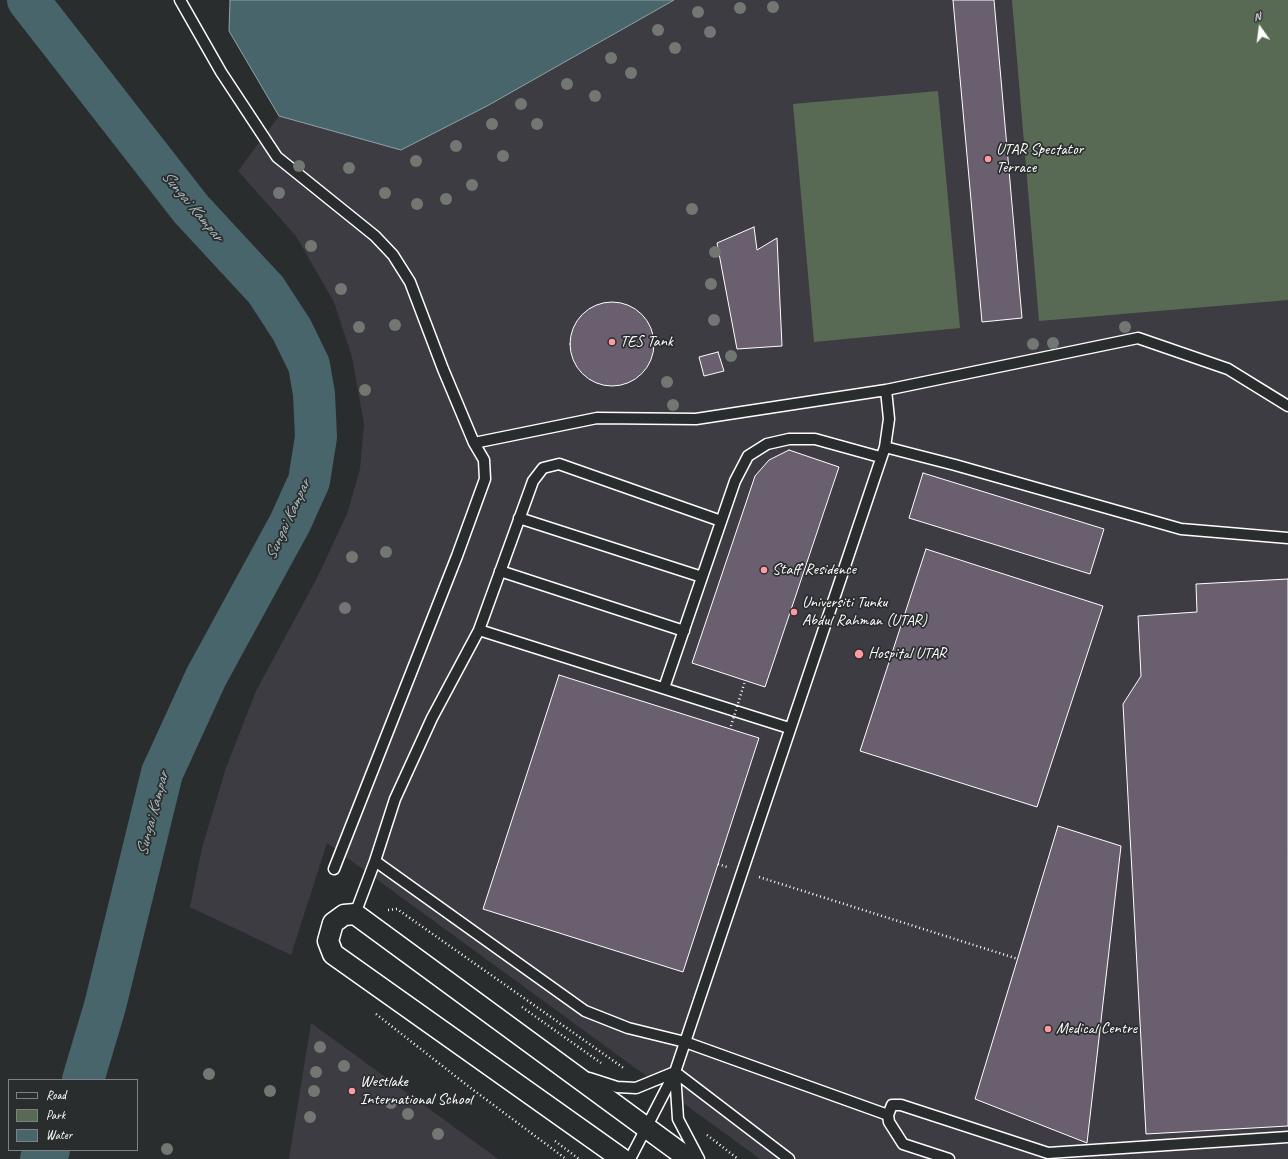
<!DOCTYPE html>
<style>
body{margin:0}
#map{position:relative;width:1288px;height:1159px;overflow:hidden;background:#2a2d2e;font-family:Caveat,sans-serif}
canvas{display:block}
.legend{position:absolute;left:8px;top:1079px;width:130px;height:72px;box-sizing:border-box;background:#2a2d2e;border:1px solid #7f8182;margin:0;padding:5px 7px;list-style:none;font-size:12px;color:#fff}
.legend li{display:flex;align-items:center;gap:8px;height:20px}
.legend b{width:20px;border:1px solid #7f8182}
.north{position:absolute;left:1240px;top:8px;width:40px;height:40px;-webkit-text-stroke:3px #2a2d2e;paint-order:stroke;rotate:346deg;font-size:11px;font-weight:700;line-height:16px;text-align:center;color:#fff}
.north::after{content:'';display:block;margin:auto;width:14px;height:18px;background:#fff;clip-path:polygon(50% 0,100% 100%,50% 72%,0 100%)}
</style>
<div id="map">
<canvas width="1288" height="1159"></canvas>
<ul class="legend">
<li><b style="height:5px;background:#2a2d2e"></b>Road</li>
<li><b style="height:11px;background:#596a54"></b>Park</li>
<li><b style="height:11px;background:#47656b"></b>Water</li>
</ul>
<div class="north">N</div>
</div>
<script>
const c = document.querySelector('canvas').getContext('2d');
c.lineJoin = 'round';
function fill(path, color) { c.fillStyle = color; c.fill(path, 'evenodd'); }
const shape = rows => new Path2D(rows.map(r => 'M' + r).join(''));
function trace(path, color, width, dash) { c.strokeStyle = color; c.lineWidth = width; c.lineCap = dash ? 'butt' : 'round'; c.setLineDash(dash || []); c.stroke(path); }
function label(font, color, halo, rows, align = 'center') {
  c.font = font + ' Caveat,sans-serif'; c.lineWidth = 3.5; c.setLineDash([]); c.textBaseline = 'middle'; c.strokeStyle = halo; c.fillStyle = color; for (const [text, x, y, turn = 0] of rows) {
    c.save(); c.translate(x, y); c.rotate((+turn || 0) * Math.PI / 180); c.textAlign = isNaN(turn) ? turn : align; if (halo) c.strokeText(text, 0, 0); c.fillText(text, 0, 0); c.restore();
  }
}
const built = shape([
 [674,0,1288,0,1288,1159,760,1159,327,843,291,955,190,907,202,848,226,768,256,691,317,578,347,514,360,469,364,424,352,357,334,302,296,236,238,171,279,116,401,150,487,106],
 [311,1023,498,1159,289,1159]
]);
const green = shape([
 [1012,0,1288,0,1288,300,1039,321],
 [938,91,960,328,814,342,793,104]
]);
const water = shape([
 [230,0,674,0,487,106,401,150,279,116,229,31,230,0]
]);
const river = shape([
 [28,0,191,209,266,290,292,330,309,365,314,394,316,437,309,481,290,523,206,677,162,773,105,1006,83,1080],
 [41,1159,49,1150]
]);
const building = shape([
 [953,0,994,0,1022,318,982,322,953,0],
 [754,227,757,250,777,238,782,346,737,349,717,243,754,227],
 '570 344a42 42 0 1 1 84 0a42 42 0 1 1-84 0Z',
 [718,352,724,371,704,376,699,357,718,352],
 [789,450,839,467,765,687,692,663,755,476,769,460,789,450],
 [923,473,1104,529,1090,574,909,518,923,473],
 [926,549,1103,606,1037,807,860,751,926,549],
 [1288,579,1288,1126,1146,1134,1123,704,1141,676,1138,616,1197,612,1196,584,1288,579],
 [559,675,759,738,683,972,483,909,559,675],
 [1058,826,1121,846,1087,1143,975,1099,1058,826]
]);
const path = shape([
 [718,864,727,867],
 [759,877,1018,959],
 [388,910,397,909,625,1069],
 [522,1007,601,1063],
 [376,1014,468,1086,566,1159],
 [707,1135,738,1159],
 [555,1141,579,1159]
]);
const service = shape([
 [180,0,221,72,277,157,375,236,393,255,410,282,443,369,474,443,484,460,485,479,457,556,334,869],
 [474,443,597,418,696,419,886,390,1138,338,1228,369,1288,406],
 [885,447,955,465,1181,529,1288,538],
 [519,518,702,577],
 [500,571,684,631],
 [479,630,789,728],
 [664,688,735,481,748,456,767,444,789,439,815,439,880,457],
 [375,861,585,1011,628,1028,685,1042,888,1115],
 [355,914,375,861,395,799,432,718,479,630,533,481,543,468,559,464,721,521],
 [675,1072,789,1159],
 [675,1072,678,1119,699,1159],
 [589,1078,617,1087,636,1088,675,1072],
 [630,1159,675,1072,885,447,889,419,886,390],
 [949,1159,903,1144,889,1122,888,1115,892,1105,901,1105,1048,1153,1288,1137]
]);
const minor = shape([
 [622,1159,333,954,328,941,333,923,344,915,355,914,689,1159]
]);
const pathBridge = shape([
 [731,726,745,681]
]);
const trees = [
 [773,7],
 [740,8],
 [698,12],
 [658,30],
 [710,32],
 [675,48],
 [611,58],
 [631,73],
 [567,84],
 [595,96],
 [521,104],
 [492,124],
 [537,124],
 [456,146],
 [503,156],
 [416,161],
 [299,166],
 [349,168],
 [472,185],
 [279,193],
 [385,193],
 [446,199],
 [417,204],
 [692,209],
 [311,246],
 [715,252],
 [711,284],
 [341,289],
 [714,320],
 [395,325],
 [359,327],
 [1125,327],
 [1053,343],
 [1033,344],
 [731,356],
 [667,382],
 [365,390],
 [673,405],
 [386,552],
 [352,557],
 [345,608],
 [320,1047],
 [344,1066],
 [316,1072],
 [209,1074],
 [367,1081],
 [270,1091],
 [314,1091],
 [391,1103],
 [408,1114],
 [310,1117],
 [438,1134],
 [167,1149]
];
const markers = [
 [988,159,4,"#ff9aa2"],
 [612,342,4,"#ff9aa2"],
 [764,570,4,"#ff9aa2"],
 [794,612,4,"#ff9aa2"],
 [859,654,5,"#ff9aa2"],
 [1048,1029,4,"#ff9aa2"],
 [352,1091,4,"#ff9aa2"]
];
const poiNames = [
 ["UTAR Spectator",996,150],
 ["Terrace",996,168],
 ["TES Tank",620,342],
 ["Staff Residence",772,570],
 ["Universiti Tunku",802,603],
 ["Abdul Rahman (UTAR)",802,621],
 ["Hospital UTAR",868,654],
 ["Medical Centre",1056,1029],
 ["Westlake",360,1082],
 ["International School",360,1100]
];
const waterNames = [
 ["Sungai Kampar",192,206,50],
 ["Sungai Kampar",288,520,-65],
 ["Sungai Kampar",153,814,-75]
];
fill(built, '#3d3c42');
fill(green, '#596a54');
fill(water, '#47656b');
trace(water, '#91a3a6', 1);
trace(river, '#47656b', 42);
fill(building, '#695f6f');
trace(building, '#fff', 1);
trace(service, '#fff', 13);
trace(minor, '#fff', 23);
trace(path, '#fff', 2.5, [1, 3]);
trace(service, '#2a2d2e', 10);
trace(minor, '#2a2d2e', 20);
trace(pathBridge, '#fff', 2.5, [1, 3]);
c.fillStyle = '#727772';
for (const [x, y] of trees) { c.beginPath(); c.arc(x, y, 6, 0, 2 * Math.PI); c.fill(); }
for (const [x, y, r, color] of markers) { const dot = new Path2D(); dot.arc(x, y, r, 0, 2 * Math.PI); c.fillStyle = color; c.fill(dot); trace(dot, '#2a2d2e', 1.5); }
label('16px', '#fff', '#2a2d2e', poiNames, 'left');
label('italic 17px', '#acbabc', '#2a2d2e', waterNames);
</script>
